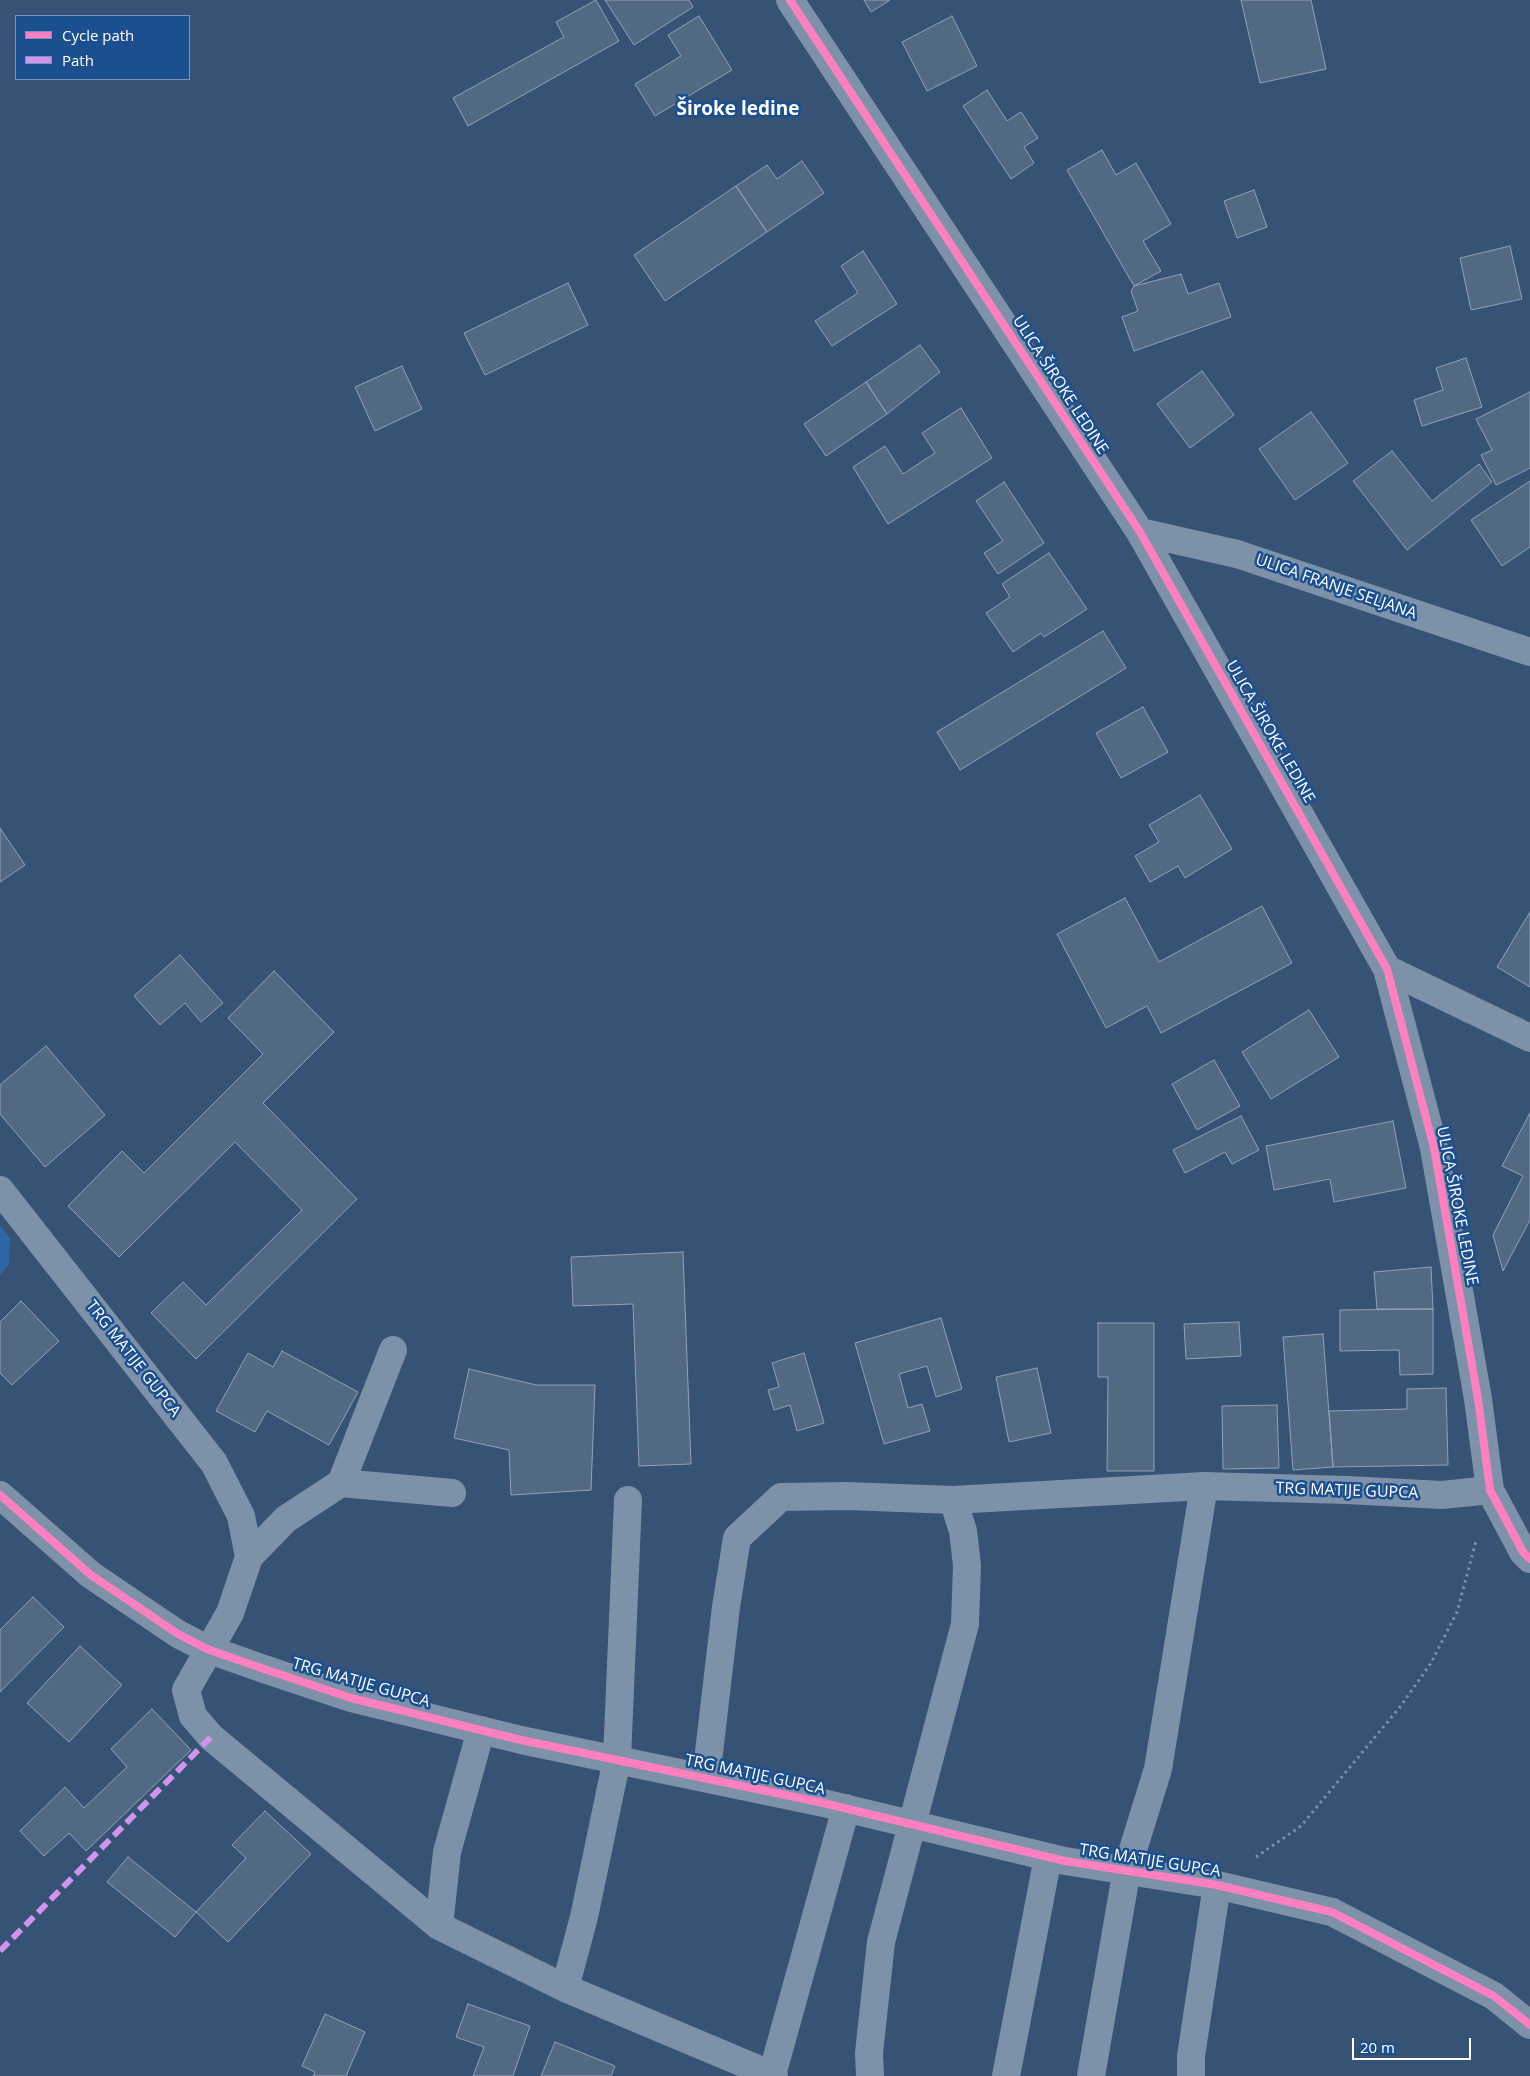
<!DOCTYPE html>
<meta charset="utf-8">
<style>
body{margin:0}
#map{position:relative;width:1530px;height:2076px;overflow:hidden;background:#365274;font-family:"Open Sans",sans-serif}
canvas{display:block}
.legend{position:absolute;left:15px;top:15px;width:175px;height:65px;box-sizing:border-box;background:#1b4f8f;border:1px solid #7695bc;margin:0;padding:6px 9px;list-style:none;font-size:15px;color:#fff}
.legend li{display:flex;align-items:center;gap:10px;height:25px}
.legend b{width:25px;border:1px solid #7695bc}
.scale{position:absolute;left:1352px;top:2038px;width:119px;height:22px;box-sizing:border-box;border:2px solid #fff;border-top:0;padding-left:6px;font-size:15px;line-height:18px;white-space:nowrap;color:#fff;-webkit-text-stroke:4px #1b4f8f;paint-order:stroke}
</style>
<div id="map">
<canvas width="1530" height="2076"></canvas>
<ul class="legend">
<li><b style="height:6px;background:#ff80c0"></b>Cycle path</li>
<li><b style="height:6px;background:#d193ec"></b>Path</li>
</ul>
<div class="scale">20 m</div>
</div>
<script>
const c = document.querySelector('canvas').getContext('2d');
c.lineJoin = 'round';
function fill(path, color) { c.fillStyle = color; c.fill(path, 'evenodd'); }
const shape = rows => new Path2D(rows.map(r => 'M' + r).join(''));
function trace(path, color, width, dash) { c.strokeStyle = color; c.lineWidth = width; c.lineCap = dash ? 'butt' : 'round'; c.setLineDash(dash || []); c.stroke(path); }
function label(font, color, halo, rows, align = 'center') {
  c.font = font + ' "Open Sans",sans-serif'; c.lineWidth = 5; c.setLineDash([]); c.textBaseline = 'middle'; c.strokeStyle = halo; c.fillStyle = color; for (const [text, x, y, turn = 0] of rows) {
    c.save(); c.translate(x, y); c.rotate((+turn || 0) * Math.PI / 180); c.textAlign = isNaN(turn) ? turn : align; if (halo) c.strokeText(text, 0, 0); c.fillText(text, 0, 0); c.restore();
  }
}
const green = shape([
 [0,1225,10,1238,9,1264,0,1275]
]);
const building = shape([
 [596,0,619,41,468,126,453,98,564,37,556,22,596,0],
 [605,0,689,0,693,7,634,45,605,0],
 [864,0,890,0,871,12,864,0],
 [1241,0,1311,0,1326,69,1260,83,1241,0],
 [699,16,732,70,655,116,635,84,681,56,668,35,699,16],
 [952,16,977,66,927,91,902,42,952,16],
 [987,90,1007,121,1021,112,1038,138,1024,147,1034,163,1011,179,963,106,987,90],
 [1102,150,1116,175,1136,163,1171,224,1143,241,1161,271,1134,286,1067,170,1102,150],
 [802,161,824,193,767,232,736,186,767,165,777,179,802,161],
 [736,186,767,232,665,301,634,255,736,186],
 [1254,190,1267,227,1237,238,1224,201,1254,190],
 [1510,246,1522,299,1471,310,1460,258,1510,246],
 [863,251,897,304,832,346,815,321,858,293,841,266,863,251],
 [1181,274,1188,294,1219,283,1231,317,1134,351,1122,317,1138,311,1131,291,1134,286,1181,274],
 [568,283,588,325,485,375,464,333,568,283],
 [920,345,940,372,887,414,866,382,920,345],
 [1466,358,1482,407,1422,426,1414,400,1443,390,1436,368,1466,358],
 [402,366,422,409,375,431,355,387,402,366],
 [1202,371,1234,415,1190,448,1157,404,1202,371],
 [866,382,887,414,826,456,804,424,866,382],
 [1530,392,1530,468,1496,485,1481,455,1492,450,1476,419,1530,392],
 [961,408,992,458,888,524,853,467,885,446,903,474,935,453,922,433,961,408],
 [1311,412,1348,463,1295,500,1259,449,1311,412],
 [1392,451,1432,501,1479,464,1492,482,1407,550,1353,481,1392,451],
 [1530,481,1530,547,1502,566,1471,520,1530,481],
 [1004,482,1044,543,998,574,984,553,1003,541,976,501,1004,482],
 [1049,553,1087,609,1044,637,1041,633,1013,652,986,613,1010,597,1002,584,1049,553],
 [1103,631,1126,668,960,770,937,732,1103,631],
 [1143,707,1168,752,1121,778,1096,733,1143,707],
 [1200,795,1232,849,1185,878,1178,866,1150,882,1135,856,1159,842,1149,825,1200,795],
 [0,828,25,865,0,882,0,828],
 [1125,898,1159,962,1262,906,1292,963,1161,1033,1147,1006,1106,1028,1057,934,1125,898],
 [1530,912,1530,987,1497,967,1530,912],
 [180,955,223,1003,201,1022,185,1003,160,1025,134,996,180,955],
 [274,971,334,1032,263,1103,357,1199,196,1359,151,1313,183,1282,206,1305,302,1210,235,1142,119,1257,68,1206,122,1151,144,1173,263,1054,228,1018,274,971],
 [1309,1010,1339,1057,1271,1099,1242,1052,1309,1010],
 [46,1046,105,1115,45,1167,0,1114,0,1085,46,1046],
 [1214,1060,1240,1106,1197,1130,1172,1084,1214,1060],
 [1530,1113,1530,1220,1503,1271,1493,1235,1523,1176,1502,1166,1530,1113],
 [1241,1116,1259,1150,1232,1164,1225,1152,1185,1173,1173,1150,1241,1116],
 [1393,1121,1406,1188,1334,1202,1330,1179,1274,1190,1266,1146,1393,1121],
 [683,1252,691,1464,639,1466,633,1304,573,1306,571,1257,683,1252],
 [1431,1267,1433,1309,1377,1309,1374,1272,1431,1267],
 [21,1301,59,1341,12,1385,0,1373,0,1322,21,1301],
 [1433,1309,1433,1374,1400,1375,1399,1350,1340,1351,1340,1310,1433,1309],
 [941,1318,962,1389,936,1397,927,1366,899,1374,908,1408,922,1404,930,1431,884,1444,855,1343,941,1318],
 [1239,1322,1241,1356,1186,1359,1184,1324,1239,1322],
 [1098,1323,1154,1323,1154,1471,1107,1471,1108,1377,1098,1377,1098,1323],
 [1323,1334,1333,1467,1293,1470,1283,1337,1323,1334],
 [282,1351,358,1392,329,1445,267,1411,255,1432,216,1411,248,1353,273,1367,282,1351],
 [804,1353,824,1423,797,1431,790,1405,774,1410,768,1390,779,1387,772,1363,804,1353],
 [1037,1368,1051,1433,1009,1442,996,1377,1037,1368],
 [469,1369,536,1385,595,1385,591,1490,511,1495,509,1450,454,1438,469,1369],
 [1446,1388,1448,1465,1333,1467,1329,1411,1407,1409,1407,1389,1446,1388],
 [1277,1405,1279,1468,1223,1469,1222,1406,1277,1405],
 [33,1597,64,1627,0,1692,0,1630,33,1597],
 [80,1646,122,1685,69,1742,27,1703,80,1646],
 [152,1709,191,1750,86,1851,69,1833,44,1856,20,1831,65,1787,84,1808,127,1767,111,1749,152,1709],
 [265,1811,311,1854,228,1942,196,1912,246,1858,232,1845,265,1811],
 [128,1857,196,1912,175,1937,107,1882,128,1857],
 [468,2004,530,2026,513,2076,473,2076,484,2047,456,2037,468,2004],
 [325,2014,365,2032,346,2076,313,2076,315,2072,302,2066,325,2014],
 [555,2042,615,2066,611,2076,541,2076,555,2042]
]);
const path = shape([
 [1256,1857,1301,1826,1400,1707,1431,1663,1457,1612,1476,1541]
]);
const minor = shape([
 [790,0,1140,532,1387,969,1434,1148,1478,1399,1490,1490,1523,1552,1530,1559],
 [1140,532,1237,554,1530,652],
 [1387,969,1530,1038],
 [0,1190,214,1463,241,1516,249,1557,230,1613,186,1690,193,1716,211,1737,439,1926,565,1988,774,2076],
 [341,1483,393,1350],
 [0,1495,91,1575,178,1634,207,1649,264,1669,351,1698,521,1740,819,1802,1065,1861,1217,1885,1332,1912,1494,1996,1530,2025],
 [249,1557,286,1519,341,1483,452,1493],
 [706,1778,726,1607,737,1538,781,1497,847,1496,953,1500],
 [439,1926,447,1852,481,1730],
 [565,1988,584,1917,617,1759,628,1500],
 [772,2075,846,1808],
 [870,2076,869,2053,881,1942,965,1624,967,1565,963,1531,953,1500,1204,1486,1347,1490,1442,1495,1490,1490],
 [1006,2076,1048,1857],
 [1091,2076,1127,1869,1158,1769,1204,1486],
 [1191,2076,1191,2056,1217,1885]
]);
const quiet = shape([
 [0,1951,211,1737]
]);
const cycleway = shape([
 [790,0,1140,532,1387,969,1434,1148,1478,1399,1490,1490,1523,1552,1530,1559],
 [0,1495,91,1575,178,1634,207,1649,264,1669,351,1698,521,1740,819,1802,1065,1861,1217,1885,1332,1912,1494,1996,1530,2025]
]);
const streetNames = [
 ["ULICA ŠIROKE LEDINE",1060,385,57],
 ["ULICA FRANJE SELJANA",1336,587,19],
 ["ULICA ŠIROKE LEDINE",1270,732,60],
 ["ULICA ŠIROKE LEDINE",1457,1206,79],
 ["TRG MATIJE GUPCA",133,1359,52],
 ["TRG MATIJE GUPCA",1347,1491,2],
 ["TRG MATIJE GUPCA",361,1683,16],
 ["TRG MATIJE GUPCA",755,1775,12],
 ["TRG MATIJE GUPCA",1150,1861,9]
];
const quarterNames = [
 ["Široke ledine",738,110]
];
fill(green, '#2f66a5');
fill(building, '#526984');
trace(building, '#92a2b6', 1);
trace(path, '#7d92a8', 3, [2.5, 4]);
trace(minor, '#7d92a8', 28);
trace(quiet, '#d193ec', 6, [12, 6]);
trace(cycleway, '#ff80c0', 8);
label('16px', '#fff', '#1b4f8f', streetNames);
label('bold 19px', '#fff', '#1b4f8f', quarterNames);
</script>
